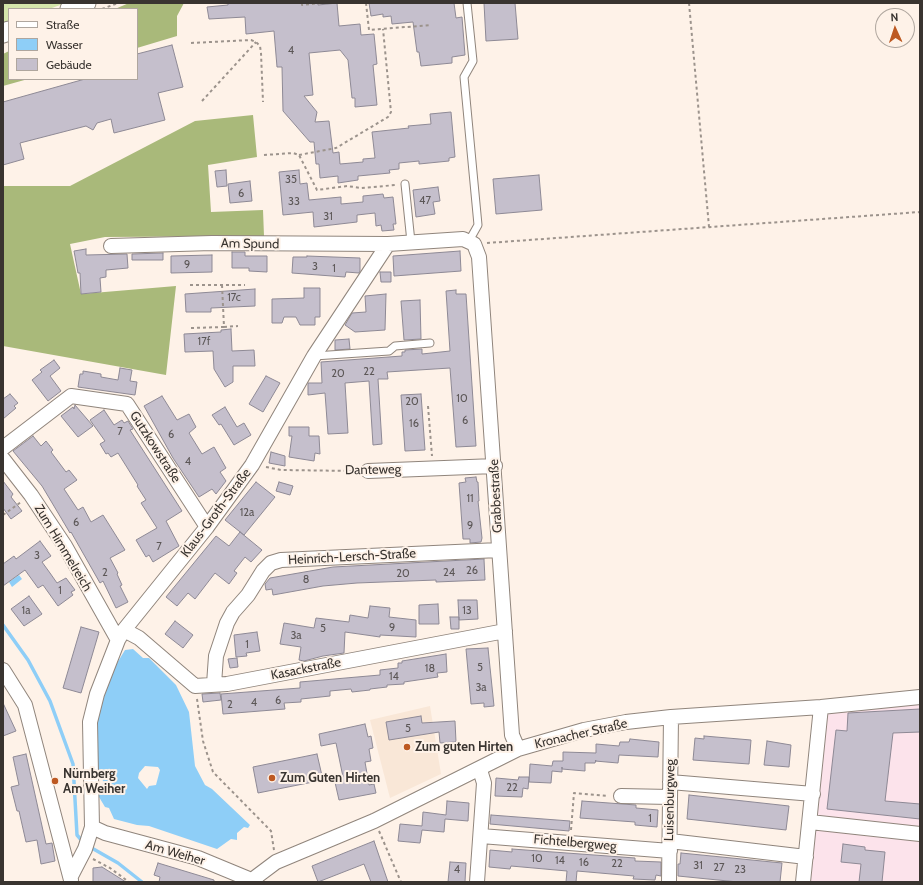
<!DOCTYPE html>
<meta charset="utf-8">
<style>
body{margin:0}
#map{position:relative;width:923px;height:885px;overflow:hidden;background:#fef2e8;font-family:Cabin,sans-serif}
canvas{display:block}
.frame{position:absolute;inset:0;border:4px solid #393430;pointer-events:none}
.legend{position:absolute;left:8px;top:8px;width:130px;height:72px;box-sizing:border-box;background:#fef2e8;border:1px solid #afa69e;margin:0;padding:5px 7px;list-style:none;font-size:12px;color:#393430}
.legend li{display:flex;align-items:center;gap:8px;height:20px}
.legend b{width:20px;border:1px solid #afa69e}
.north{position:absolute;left:875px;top:8px;width:40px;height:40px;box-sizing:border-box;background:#fef2e8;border:1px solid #afa69e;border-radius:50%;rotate:357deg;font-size:11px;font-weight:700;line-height:16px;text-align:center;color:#393430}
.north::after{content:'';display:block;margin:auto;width:14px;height:18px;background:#bd5922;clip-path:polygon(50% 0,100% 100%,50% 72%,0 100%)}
</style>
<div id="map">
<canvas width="923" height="885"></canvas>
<div class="frame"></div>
<ul class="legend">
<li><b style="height:5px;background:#fff"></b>Straße</li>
<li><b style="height:11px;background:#8ecef7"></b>Wasser</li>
<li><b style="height:11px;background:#c5bfcc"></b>Gebäude</li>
</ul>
<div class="north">N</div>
</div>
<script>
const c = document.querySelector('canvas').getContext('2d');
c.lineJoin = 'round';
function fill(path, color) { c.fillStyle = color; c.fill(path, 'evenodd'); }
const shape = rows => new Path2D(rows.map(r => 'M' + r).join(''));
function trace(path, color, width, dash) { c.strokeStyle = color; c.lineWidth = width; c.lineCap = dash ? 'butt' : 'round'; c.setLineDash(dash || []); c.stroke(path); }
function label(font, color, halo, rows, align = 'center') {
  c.font = font + ' Cabin,sans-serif'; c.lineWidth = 4; c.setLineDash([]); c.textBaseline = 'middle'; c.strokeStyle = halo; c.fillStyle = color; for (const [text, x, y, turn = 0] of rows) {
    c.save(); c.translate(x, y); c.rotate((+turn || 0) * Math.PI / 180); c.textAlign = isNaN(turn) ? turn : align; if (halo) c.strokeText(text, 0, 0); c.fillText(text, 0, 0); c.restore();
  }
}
const commercial = shape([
 [920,704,920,882,809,882,824,710]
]);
const built = shape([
 [430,706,441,774,390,798,370,720]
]);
const green = shape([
 [3,3,66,3,49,9,9,9,9,23,3,25]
]);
const forest = shape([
 [129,3,184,3,177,16,177,36,137,48,137,9,115,9],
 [9,51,9,79,28,79,3,86,3,54],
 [253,115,257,157,208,165,211,212,263,210,264,236,105,237,70,244,81,294,176,286,166,375,3,346,3,186,70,186,195,121]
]);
const water = shape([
 [19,575,22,579,12,587,9,582],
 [133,649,143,658,149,658,176,685,189,712,195,766,205,785,212,789,250,825,248,828,244,827,237,833,237,840,231,839,217,849,149,826,137,825,114,819,109,808,105,807,99,797,99,789,104,782,98,774,96,721,107,683,111,673,125,650],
 [145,766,158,767,160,770,156,785,149,786,147,789,138,778,139,773]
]);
const stream = shape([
 [3,625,28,660,50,701,73,764,77,835,83,842],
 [90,847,118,863,142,882]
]);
const building = shape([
 [228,3,318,3,318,5,337,3,339,26,360,24,361,35,374,34,377,64,373,65,377,105,355,107,355,98,352,98,348,60,340,50,309,53,313,95,304,96,317,112,315,122,329,121,333,153,339,152,340,164,363,162,363,159,375,158,372,132,409,128,408,126,431,124,430,114,451,112,455,157,449,158,449,161,419,164,419,161,399,163,399,169,389,170,390,173,358,176,358,180,338,183,338,176,320,178,319,164,316,164,314,142,310,142,283,111,282,67,277,67,274,31,246,34,245,17,209,19,207,7,228,5,228,3],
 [369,3,454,3,456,18,462,17,465,55,452,57,452,63,421,66,419,52,417,52,413,22,392,24,391,16,383,17,383,14,371,16,369,3],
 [484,3,515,3,518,39,486,41,484,3],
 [172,45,183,87,158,93,165,120,114,133,111,119,97,123,93,130,86,126,20,143,24,159,3,165,3,102,85,79,137,79,137,54,172,45],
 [226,170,227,186,217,187,215,171,226,170],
 [299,170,300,184,307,183,309,200,341,197,341,204,363,202,363,196,383,194,384,198,393,197,396,224,393,224,394,230,382,231,381,225,376,226,375,213,357,215,357,222,314,227,313,212,283,215,279,172,299,170],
 [539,175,542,210,496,214,493,179,539,175],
 [250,181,252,201,230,203,228,184,250,181],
 [438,187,440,201,433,202,435,214,416,217,413,190,438,187],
 [86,249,86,255,127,254,128,268,106,270,106,277,100,278,101,292,81,294,80,273,78,273,74,251,86,249],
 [460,251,461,271,394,276,393,256,460,251],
 [232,252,245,252,245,256,267,256,267,272,249,271,249,268,232,268,232,252],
 [163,253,163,260,132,260,132,254,163,253],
 [212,255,212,272,171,273,171,256,212,255],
 [307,256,360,258,360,271,359,273,346,272,345,277,292,273,293,257,307,257,307,256],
 [380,272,391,272,391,282,381,282,380,272],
 [304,288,320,288,320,317,315,317,315,325,300,325,296,317,284,317,282,323,272,323,272,299,304,298,304,288],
 [255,289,255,306,211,308,211,312,186,312,185,294,255,289],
 [456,290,456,294,466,294,476,446,456,447,450,368,387,372,388,379,378,379,382,444,373,445,369,381,345,383,348,433,328,434,325,393,308,395,308,383,322,383,321,362,402,356,402,352,405,352,405,350,422,349,422,354,450,351,446,291,456,290],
 [386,294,385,330,355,332,345,325,352,313,366,312,365,296,386,294],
 [420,300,421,339,404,340,401,301,420,300],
 [231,329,232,351,254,350,255,366,233,366,233,382,225,387,214,369,213,351,185,352,184,334,221,332,221,330,231,329],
 [349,339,350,349,335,350,335,340,349,339],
 [54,360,60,368,50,376,61,391,48,401,32,380,42,372,40,370,54,360],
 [120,368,132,370,130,381,137,382,135,395,78,387,80,374,83,374,83,371,101,374,101,377,118,380,120,368],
 [266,376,280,383,263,412,249,404,266,376],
 [10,394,18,403,14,406,16,408,3,419,3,399,10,394],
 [421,394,425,450,405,451,401,395,421,394],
 [162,396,177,420,189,414,196,427,189,433,202,454,214,447,226,468,220,472,226,481,216,494,212,489,199,497,173,458,144,406,162,396],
 [75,405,93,426,78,437,61,416,73,407,74,409,75,405],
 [225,407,237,427,244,423,251,435,234,445,221,424,219,425,212,415,225,407],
 [104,410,114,425,122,420,124,423,128,421,133,429,130,430,182,511,166,521,179,546,153,562,149,555,146,557,136,540,157,528,141,503,146,500,137,486,138,485,118,453,111,457,108,453,106,454,100,444,105,441,90,420,104,410],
 [289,427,309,427,309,436,319,436,320,454,315,453,314,461,289,457,292,436,289,436,289,427],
 [33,436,41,446,46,441,53,450,51,452,66,472,69,470,77,480,64,489,78,510,83,507,91,522,103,515,125,550,110,558,118,573,117,574,122,585,120,586,128,602,116,608,103,581,100,583,71,532,70,533,42,486,13,451,33,436],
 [271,452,285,456,285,466,269,463,271,452],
 [476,477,477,482,478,482,479,501,478,501,482,538,481,542,470,543,470,539,463,539,459,483,466,482,465,478,476,477],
 [3,481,13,494,11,497,22,511,11,519,3,508,3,481],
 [256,482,275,497,244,535,225,520,256,482],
 [279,482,293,486,290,495,276,491,279,482],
 [240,532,262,550,251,562,245,557,234,571,237,573,229,584,215,573,195,599,188,593,177,606,166,597,216,536,229,546,240,532],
 [40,541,51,556,42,562,50,573,57,583,66,578,75,590,71,592,73,595,58,606,43,585,38,588,25,570,3,586,3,564,14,556,16,559,40,541],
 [484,559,485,580,436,582,436,580,357,583,323,586,273,595,272,589,266,590,265,584,270,578,333,567,484,559],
 [29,596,42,614,24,626,11,609,29,596],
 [458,600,477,600,478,619,459,620,458,600],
 [438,604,439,624,419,624,419,605,438,604],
 [370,606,390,608,389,617,416,620,416,637,380,635,380,637,345,632,344,653,323,656,304,661,299,660,301,647,280,644,284,623,314,628,316,618,349,622,350,615,368,618,370,606],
 [450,617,459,617,459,629,451,629,450,617],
 [175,621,193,635,183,648,165,634,175,621],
 [81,627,99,632,81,693,63,688,81,627],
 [257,632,260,651,246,653,247,656,236,657,234,635,257,632],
 [488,648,494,706,484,707,484,703,471,704,466,649,488,648],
 [446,654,447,672,437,673,438,677,404,682,404,684,387,685,387,687,370,689,370,690,352,692,351,689,330,691,330,696,301,699,301,702,284,703,285,709,223,714,221,694,300,688,300,682,380,675,380,670,398,668,398,663,402,663,402,661,446,654],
 [237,658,238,667,230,668,228,659,237,658],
 [220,693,221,700,203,702,202,694,220,693],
 [3,703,16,731,3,736,3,703],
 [920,709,920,732,893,733,885,801,920,804,920,819,827,809,836,730,847,731,848,713,920,709],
 [421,716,422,723,455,721,456,742,440,743,439,732,389,740,386,722,421,716],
 [365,724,368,737,371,736,373,748,369,749,371,761,365,762,369,785,374,784,376,793,339,800,334,778,343,777,336,743,321,746,319,734,365,724],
 [704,736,751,740,749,764,693,760,695,738,704,739,704,736],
 [630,739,659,742,658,757,619,755,618,763,595,761,596,760,595,763,585,763,585,771,562,769,562,767,562,772,552,771,551,783,529,782,530,764,552,766,553,761,563,761,563,752,596,753,596,744,619,746,620,742,629,742,630,739],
 [767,741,791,745,789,767,764,765,767,741],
 [26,754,46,844,52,843,55,861,41,864,37,840,26,842,19,811,17,811,11,787,19,785,13,757,26,754],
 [317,754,323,780,258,793,253,767,317,754],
 [519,777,529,777,528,789,523,788,522,797,495,796,496,778,518,780,519,777],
 [689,795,789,806,786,830,687,819,689,795],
 [447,801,469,803,468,821,445,819,444,832,422,830,420,843,398,841,400,824,422,826,423,812,446,815,447,801],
 [582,801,636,805,636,808,658,810,657,827,635,825,635,822,580,818,582,801],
 [491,815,570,821,569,831,490,824,491,815],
 [374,841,388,882,371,882,364,864,318,882,312,866,374,841],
 [843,844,865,847,865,850,885,852,882,882,859,882,861,864,841,862,843,844],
 [512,849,635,858,635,861,661,862,661,876,656,875,655,880,633,879,634,876,577,871,576,882,566,882,567,871,511,866,510,869,489,867,490,850,512,852,512,849],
 [681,853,782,863,780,882,738,882,678,876,678,864,680,864,681,853],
 [450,862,466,863,465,882,448,882,450,862],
 [158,863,214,880,214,882,159,882,160,877,154,875,158,863],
 [102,867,126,882,93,882,93,868,102,867]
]);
const path = shape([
 [302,3,302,5,320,3],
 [366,3,369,30,431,25],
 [689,3,709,227],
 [102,9,118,3],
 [191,43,251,40,256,42,260,46,261,53,263,102],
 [202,101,256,42],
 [264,155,293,153,299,155,317,190,347,186,361,188,396,185],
 [299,155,336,148,388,117,391,112,383,29],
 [487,243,920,212],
 [190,285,245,285],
 [224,327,238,326],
 [191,328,224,327,222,285],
 [428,406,432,456],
 [266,467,281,470,355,471],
 [3,515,21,502],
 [197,699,203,741,213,772,271,831,274,850],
 [571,830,574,793,608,796],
 [379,831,401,882],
 [93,859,110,868,129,882]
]);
const service = shape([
 [467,3,473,61,464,77,478,225,469,241],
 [405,184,411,242],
 [314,356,389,351,395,346,430,343]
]);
const minor = shape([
 [111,246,212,243,388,244],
 [3,448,71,396,127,404,207,527],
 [3,459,31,495,65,546,118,640],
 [368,471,495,466],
 [124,630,139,638,195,686,227,684,505,631],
 [3,670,25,705,71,880],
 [214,684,216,656,227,623,233,612,248,595,263,571,271,563,281,560,499,550],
 [670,782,813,794],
 [621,796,670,797],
 [810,822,920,834],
 [92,827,105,833,198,858,256,882],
 [481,836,670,851],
 [670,841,806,857],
 [71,876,85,849,92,827,90,722,97,694,118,640,124,630,207,527,252,465,314,356,388,244,463,239,474,244,479,257,512,735,518,749],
 [252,880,276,862,374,821,518,749,584,730,626,722,671,717,821,707,920,697],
 [477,882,484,783,480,770],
 [669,882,671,717],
 [803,882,821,707]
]);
const secondary = shape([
 [70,9,86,3],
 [3,33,9,31]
]);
const markers = [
 [407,747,4,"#bd5922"],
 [272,778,4,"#bd5922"],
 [55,781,4,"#bd5922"]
];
const numberNames = [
 ["4",291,51],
 ["35",291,180],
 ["6",241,194],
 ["47",425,201],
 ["33",294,202],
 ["31",328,217],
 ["9",187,265],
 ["3",315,267],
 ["1",334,269],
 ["17c",234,298],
 ["17f",204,342],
 ["22",369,372],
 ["20",338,374],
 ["10",462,399],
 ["20",412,402],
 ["6",465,421],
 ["16",414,424],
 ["7",120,432],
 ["6",171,435],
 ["4",188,462],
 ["11",470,499],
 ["12a",247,513],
 ["6",76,523],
 ["9",470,526],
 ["7",159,547],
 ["3",37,556],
 ["26",472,571],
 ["2",105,573],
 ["24",449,573],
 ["20",403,574],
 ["8",306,580],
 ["1",60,591],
 ["1a",26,611],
 ["13",467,611],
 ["9",392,628],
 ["5",323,629],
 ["3a",296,636],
 ["1",247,645],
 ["5",480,668],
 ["18",430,669],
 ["14",394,677],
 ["3a",481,688],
 ["6",278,701],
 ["4",254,703],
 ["2",230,705],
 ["5",408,729],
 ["22",512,788],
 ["1",650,819],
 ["10",537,859],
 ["14",560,861],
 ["16",584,863],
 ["22",617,864],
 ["31",698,866],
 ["27",719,868],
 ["4",457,870],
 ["23",740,870]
];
const streetNames = [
 ["Am Spund",250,244,1],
 ["Gutzkowstraße",155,447,57],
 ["Danteweg",373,470,-1],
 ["Grabbestraße",496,496,-93],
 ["Klaus-Groth-Straße",216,513,-53],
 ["Zum Himmelreich",63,548,59],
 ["Heinrich-Lersch-Straße",352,557,-3],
 ["Kasackstraße",306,669,-11],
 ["Kronacher Straße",581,734,-13],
 ["Luisenburgweg",670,800,-89],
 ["Fichtelbergweg",575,843,5],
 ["Am Weiher",175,853,16]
];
const poiNames = [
 ["Zum guten Hirten",415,747],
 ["Nürnberg",63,774],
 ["Am Weiher",63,789],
 ["Zum Guten Hirten",280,778]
];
fill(commercial, '#fce3eb');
fill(built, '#f9e7d7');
fill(green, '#d4e4aa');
fill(forest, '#a9b97a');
fill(water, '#8ecef7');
trace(stream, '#8ecef7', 3.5);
fill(building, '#c5bfcc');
trace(building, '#8e8995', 1);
trace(service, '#90857c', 9);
trace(minor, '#90857c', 16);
trace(secondary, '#90857c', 21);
trace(path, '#9c938c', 2, [3, 3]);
trace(service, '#fff', 7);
trace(minor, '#fff', 14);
trace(secondary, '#fff', 19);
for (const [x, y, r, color] of markers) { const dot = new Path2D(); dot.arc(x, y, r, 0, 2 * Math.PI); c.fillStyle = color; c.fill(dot); trace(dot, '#fef2e8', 1.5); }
label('11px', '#5c5757', null, numberNames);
label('13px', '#393430', '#fef2e8', streetNames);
label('bold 13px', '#393430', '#fef2e8', poiNames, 'left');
</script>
